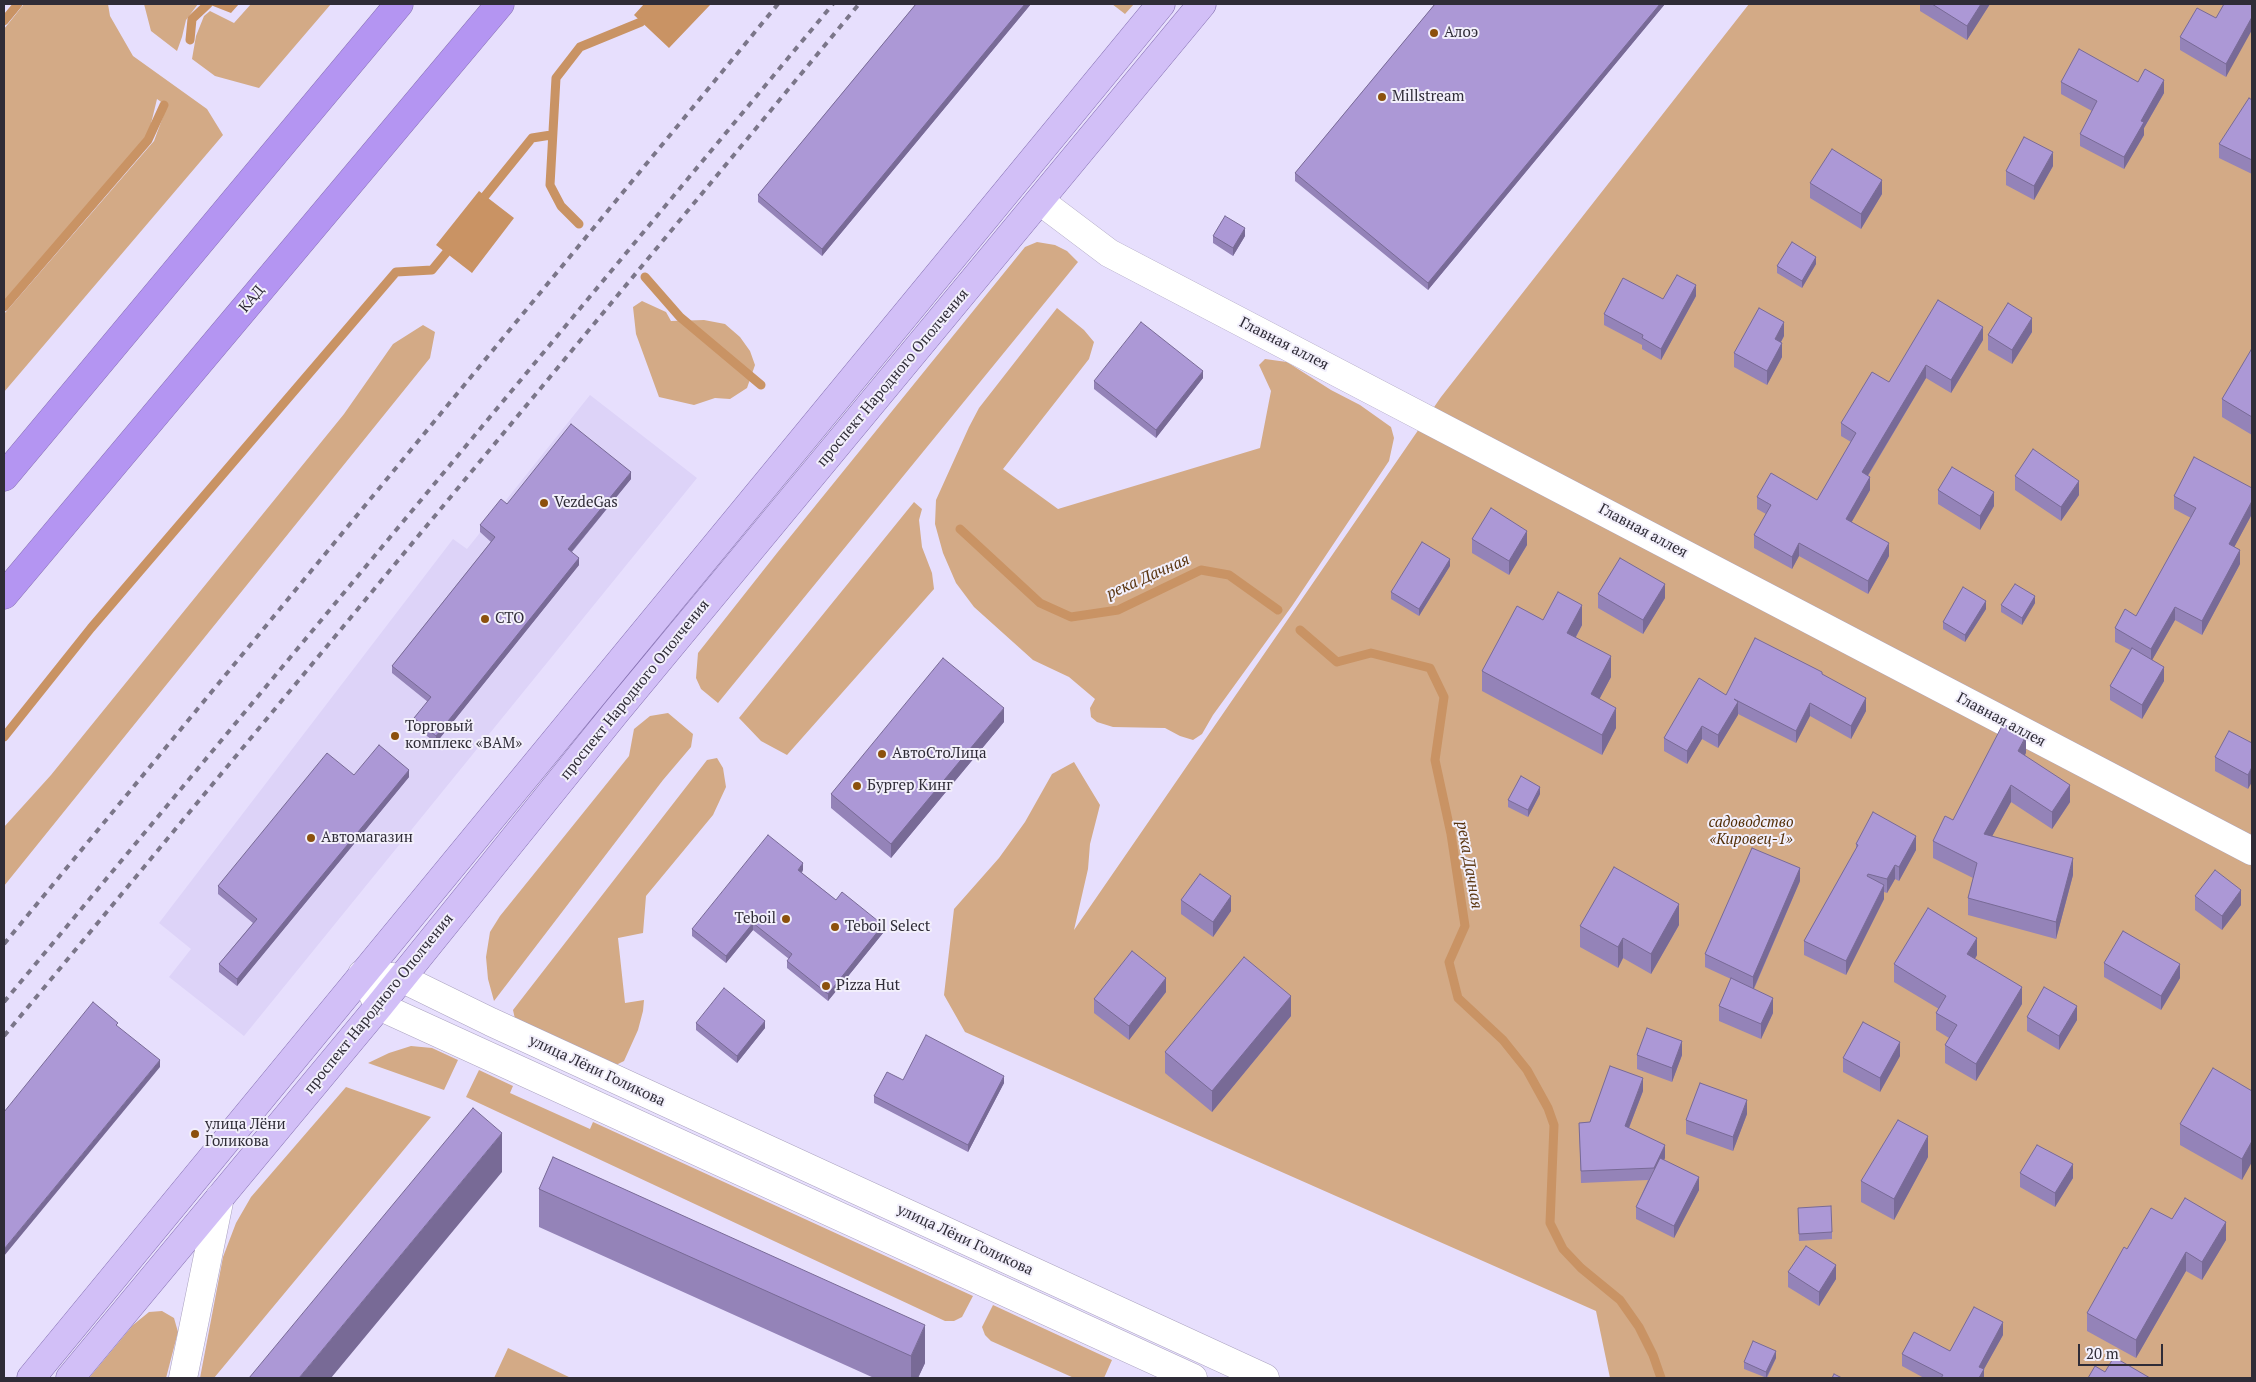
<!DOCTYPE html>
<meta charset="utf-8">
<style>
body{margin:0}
#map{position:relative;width:2256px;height:1382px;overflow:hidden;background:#e7dffd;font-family:"PT Serif",serif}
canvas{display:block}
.frame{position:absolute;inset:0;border:5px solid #2f2c37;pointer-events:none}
.scale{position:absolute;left:2078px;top:1344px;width:85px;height:22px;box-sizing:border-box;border:2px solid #2f2c37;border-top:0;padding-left:6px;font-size:15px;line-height:18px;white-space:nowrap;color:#2f2c37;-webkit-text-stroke:4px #f2effb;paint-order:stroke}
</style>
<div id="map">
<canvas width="2256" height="1382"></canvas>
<div class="frame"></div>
<div class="scale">20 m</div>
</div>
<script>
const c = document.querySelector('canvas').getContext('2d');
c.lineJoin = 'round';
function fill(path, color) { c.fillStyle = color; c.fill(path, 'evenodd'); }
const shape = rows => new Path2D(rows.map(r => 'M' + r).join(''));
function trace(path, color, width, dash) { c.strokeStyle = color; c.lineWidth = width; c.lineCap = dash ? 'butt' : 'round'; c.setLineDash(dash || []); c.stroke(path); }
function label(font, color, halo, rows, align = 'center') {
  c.font = font + ' "PT Serif",serif'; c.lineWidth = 4; c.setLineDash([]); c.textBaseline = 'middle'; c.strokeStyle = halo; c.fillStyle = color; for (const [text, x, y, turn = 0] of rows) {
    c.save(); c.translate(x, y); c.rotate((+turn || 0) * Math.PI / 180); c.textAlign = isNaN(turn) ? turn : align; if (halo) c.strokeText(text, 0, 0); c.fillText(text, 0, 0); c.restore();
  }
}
const built = shape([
 [590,395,697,478,244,1036,169,977,191,949,159,923,453,539,467,549]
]);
const green = shape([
 [24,4,108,4,110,16,133,56,207,109,223,135,4,392,4,314,154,141,167,106,157,99,148,136,4,302,4,29],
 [144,4,198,4,186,20,182,37,177,51,151,31],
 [251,4,331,4,259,88,215,76,192,59,196,36,204,16,210,11,234,23],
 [1112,4,1134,4,1125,14],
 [1749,4,2252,4,2252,1378,1610,1378,1596,1311,965,1032,944,995,954,909,999,858,1025,822,1052,774,1074,762,1100,805,1090,844,1088,869,1074,930,1441,397],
 [1037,242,1055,245,1067,251,1078,262,718,703,701,689,696,678,698,653,777,553,1025,247],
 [642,301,666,312,671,321,704,320,725,324,740,337,750,351,755,365,747,388,730,399,715,398,694,405,659,397,636,334,633,307],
 [1057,308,1084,330,1094,342,1089,359,1003,469,1058,509,1260,448,1271,391,1259,365,1265,359,1287,362,1331,390,1360,405,1391,427,1394,438,1389,461,1292,606,1213,715,1202,734,1193,740,1180,736,1165,728,1113,727,1097,722,1091,717,1090,708,1095,699,1069,677,1033,660,974,607,956,583,943,553,935,524,936,500,969,427,979,408],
 [423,325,435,332,430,358,4,886,4,827,51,775,344,414,393,344],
 [914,502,922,509,919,520,922,547,932,573,934,589,787,755,761,741,739,718],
 [668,713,693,734,691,747,663,780,494,1001,488,979,486,957,490,932,500,916,629,756,634,729,650,716],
 [717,758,723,768,726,787,713,815,646,896,643,933,618,938,625,1003,644,1000,643,1011,638,1030,624,1061,614,1066,515,1019,513,1010,707,760],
 [411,1046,432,1048,458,1060,444,1090,368,1063,389,1053],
 [479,1070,513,1086,510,1093,590,1129,593,1122,973,1296,962,1317,954,1321,945,1321,466,1097],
 [346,1087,431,1117,214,1378,200,1378,223,1257,236,1223,251,1197],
 [993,1305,1112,1360,1104,1378,1074,1378,991,1341,985,1335,982,1327],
 [162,1311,174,1318,178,1332,166,1378,89,1378,133,1325,149,1312],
 [508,1348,571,1378,494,1378]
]);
const water = shape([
 [208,4,239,4,231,13],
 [644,4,711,4,669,48,634,15],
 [479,191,514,218,472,273,436,245]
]);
const stream = shape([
 [4,21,18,4],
 [190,40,192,19,208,4],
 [485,196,532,138,551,135],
 [579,224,561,206,550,185,556,78,580,47,641,22],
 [645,277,680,317,761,385],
 [4,307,148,140,164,105],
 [960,529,1040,603,1071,617,1118,610,1201,570,1229,575,1278,610],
 [1300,630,1337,662,1371,653,1430,668,1444,697,1435,760,1451,834,1465,926,1449,962,1458,998,1503,1040,1527,1070,1548,1108,1554,1125,1550,1223,1563,1249,1581,1268,1620,1300,1639,1327,1653,1355,1661,1378],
 [4,737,91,628,396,272,432,270,446,253]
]);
const minor = shape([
 [1040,201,1109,253,2252,851],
 [362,974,401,978,491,1022,1265,1378],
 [369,987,379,1006,1193,1378],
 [183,1378,220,1197]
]);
const major = shape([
 [31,1378,1161,4],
 [70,1378,379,1006,616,712,1202,4]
]);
const highway = shape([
 [4,477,399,4],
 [4,595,500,4]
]);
const rail = shape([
 [4,944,778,4],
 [4,1002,833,4],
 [4,1036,859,4]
]);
const wall = shape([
 [916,4,1031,4,822,256,758,202,758,195],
 [1435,4,1665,4,1428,290,1295,181,1295,173],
 [1920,4,1990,4,1967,40,1920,11],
 [2252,4,2226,77,2180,50,2180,37,2216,18],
 [2061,82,2164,93,2144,128,2144,135,2124,169,2080,146,2080,134,2092,111,2061,94],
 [2252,100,2252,174,2219,158,2219,144],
 [2053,166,2034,200,2006,185,2006,171],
 [1810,183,1882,194,1861,229,1810,198],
 [1213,236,1245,236,1233,256,1213,243],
 [1816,264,1802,288,1777,273,1777,266],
 [1696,296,1661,360,1642,349,1642,345,1604,325,1604,314,1663,299],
 [2032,332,2012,364,1988,350,1988,335],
 [1784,336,1781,342,1782,357,1767,385,1734,367,1734,353],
 [1983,340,1951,393,1926,378,1868,476,1870,490,1851,522,1889,556,1868,594,1799,556,1792,569,1754,548,1754,535,1766,514,1757,509,1757,497,1817,500,1851,442,1841,436,1841,423,1889,382],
 [2252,350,2252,435,2222,417,2222,399],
 [1203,378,1156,438,1094,389,1094,381],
 [2015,476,2079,495,2061,521,2015,490],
 [631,479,572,552,579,565,436,743,414,726,414,718,428,702,392,673,392,666,491,542,480,532,480,525,507,504],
 [1938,490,1994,506,1980,530,1938,504],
 [2174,496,2252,514,2234,547,2240,564,2202,635,2175,620,2152,660,2164,681,2142,719,2110,700,2110,686,2130,650,2115,642,2115,628,2136,616,2191,518,2174,509],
 [1472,539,1527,545,1509,575,1472,553],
 [1450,566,1419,616,1391,599,1391,592],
 [1598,594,1665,598,1643,634,1598,608],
 [2035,603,2022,625,2001,612,2001,605],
 [1986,609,1965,642,1943,629,1943,622],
 [1543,620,1582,625,1576,637,1611,677,1599,699,1616,728,1602,755,1482,691,1482,671],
 [1822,674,1866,711,1851,739,1810,716,1796,743,1738,714,1718,748,1702,739,1687,764,1664,751,1664,738,1726,695],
 [1004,722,891,858,831,808,831,794],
 [2252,743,2248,789,2215,771,2215,757],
 [2026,753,2025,755,2070,802,2052,829,2011,802,1992,836,2073,875,2056,939,1968,915,1968,898,1973,878,1933,858,1933,841,1953,820],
 [354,775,409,777,237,986,219,972,219,964,253,923,218,894,218,886],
 [1540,794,1528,817,1508,807,1508,800],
 [1856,844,1916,850,1899,881,1895,879,1887,893,1884,892,1884,899,1846,975,1804,955,1804,941,1856,849],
 [803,870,802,873,836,900,883,933,828,1001,787,968,787,961,789,959,753,930,726,963,692,936,692,929],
 [1800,881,1754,989,1773,1013,1761,1039,1719,1021,1719,1006,1731,979,1705,967,1705,954],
 [2195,896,2241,905,2222,930,2195,910],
 [1181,900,1231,911,1213,937,1181,914],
 [1679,925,1651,974,1623,958,1618,968,1580,947,1580,926],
 [1977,955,1975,959,2022,1004,1976,1081,1945,1063,1945,1045,1949,1038,1936,1030,1936,1013,1939,1009,1894,982,1894,964],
 [2104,963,2180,978,2161,1010,2104,977],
 [1166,992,1129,1040,1094,1013,1094,999],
 [1291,1016,1212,1112,1165,1073,1165,1052],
 [2027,1017,2077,1020,2059,1050,2027,1031],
 [696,1023,765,1028,737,1063,696,1030],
 [1637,1055,1682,1055,1672,1082,1637,1069],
 [1900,1056,1880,1092,1843,1072,1843,1058],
 [903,1080,1004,1083,968,1152,874,1103,874,1096],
 [1643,1091,1629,1128,1665,1158,1664,1160,1699,1190,1674,1238,1636,1219,1636,1207,1648,1180,1581,1183,1579,1123,1590,1122],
 [2252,1091,2242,1180,2180,1145,2180,1124],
 [1747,1114,1733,1151,1686,1134,1686,1120],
 [553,1157,925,1363,918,1378,874,1378,539,1227,539,1189],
 [1928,1157,1894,1220,1861,1202,1861,1181],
 [2020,1173,2073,1178,2055,1207,2020,1187],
 [1798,1208,1832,1232,1832,1239,1799,1241],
 [2172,1219,2226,1240,2202,1280,2186,1271,2136,1358,2087,1331,2087,1313,2127,1249],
 [1788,1272,1836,1279,1819,1306,1788,1287],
 [2003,1335,1984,1369,1984,1378,1924,1378,1902,1366,1902,1354,1950,1351],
 [1776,1358,1767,1378,1744,1369,1744,1362]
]);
const shadedWall = shape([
 [1025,4,1031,4,822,256,822,249],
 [1660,4,1665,4,1428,290,1428,283],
 [1981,4,1990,4,1967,40,1967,26],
 [2252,17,2252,30,2226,77,2226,64],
 [2164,80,2164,93,2144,128,2144,135,2124,169,2124,157,2141,121],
 [2053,152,2053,166,2034,200,2034,186],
 [1882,180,1882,194,1861,229,1861,214],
 [1245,228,1245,236,1233,256,1233,248],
 [1816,257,1816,264,1802,288,1802,281],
 [1696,285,1696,296,1661,360,1661,349],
 [2032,318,2032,332,2012,364,2012,350],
 [1784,322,1784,336,1775,353,1775,339],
 [1983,327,1983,340,1951,393,1951,380],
 [1782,343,1782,357,1767,385,1767,371],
 [1926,365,1926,378,1862,485,1862,472],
 [1203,371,1203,378,1156,438,1156,430],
 [631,472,631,479,568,556,568,549],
 [1870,477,1870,490,1846,532,1846,519],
 [2079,481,2079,495,2061,521,2061,507],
 [1994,492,1994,506,1980,530,1980,516],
 [2252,501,2252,514,2229,557,2229,544],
 [1527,531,1527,545,1509,575,1509,561],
 [1799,543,1799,556,1792,569,1792,557],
 [1889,543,1889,556,1868,594,1868,581],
 [2240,550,2240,564,2202,635,2202,621],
 [579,558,579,565,436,743,436,736],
 [1450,559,1450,566,1419,616,1419,609],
 [1665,584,1665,598,1643,634,1643,620],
 [2035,596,2035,603,2022,625,2022,618],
 [1986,601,1986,609,1965,642,1965,635],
 [1582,605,1582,625,1567,653,1567,633],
 [2175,607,2175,620,2151,662,2151,649],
 [1611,656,1611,677,1591,715,1591,694],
 [2164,667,2164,681,2142,719,2142,705],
 [1866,698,1866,711,1851,739,1851,726],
 [1738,702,1738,715,1718,748,1718,735],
 [1810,703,1810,716,1796,743,1796,731],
 [1004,708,1004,722,891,858,891,844],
 [1616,708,1616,728,1602,755,1602,735],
 [1702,726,1702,739,1687,764,1687,751],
 [2026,736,2026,753,2018,767,2018,751],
 [2252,767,2252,782,2248,789,2248,775],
 [409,770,409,777,237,986,237,979],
 [2011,785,2011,802,1984,851,1984,834],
 [2070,785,2070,802,2052,829,2052,812],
 [1540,787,1540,794,1528,817,1528,810],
 [1916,836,1916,850,1899,881,1899,867],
 [2073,858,2073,875,2056,939,2056,922],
 [803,863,803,870,798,877,798,870],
 [1895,865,1895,879,1887,893,1887,879],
 [1800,868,1800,881,1753,990,1753,977],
 [1884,885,1884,899,1846,975,1846,961],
 [2241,890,2241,905,2222,930,2222,916],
 [1231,896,1231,911,1213,937,1213,922],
 [1679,904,1679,925,1651,974,1651,954],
 [753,923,753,930,726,963,726,956],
 [883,925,883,933,828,1001,828,994],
 [1623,938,1623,958,1618,968,1618,947],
 [1977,938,1977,955,1967,972,1967,954],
 [2180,964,2180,978,2161,1010,2161,996],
 [1166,978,1166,992,1129,1040,1129,1026],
 [2022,987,2022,1004,1976,1081,1976,1064],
 [1291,996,1291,1016,1212,1112,1212,1091],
 [1773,998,1773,1013,1761,1039,1761,1024],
 [2077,1006,2077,1020,2059,1050,2059,1036],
 [765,1021,765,1028,737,1063,737,1056],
 [1682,1041,1682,1055,1672,1082,1672,1068],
 [1900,1042,1900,1056,1880,1092,1880,1078],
 [160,1060,160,1067,4,1256,4,1249],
 [1004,1076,1004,1083,968,1152,968,1145],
 [1643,1078,1643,1091,1625,1138,1625,1126],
 [1747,1100,1747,1114,1733,1151,1733,1137],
 [502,1133,502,1172,331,1378,299,1378],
 [1928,1136,1928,1157,1894,1220,1894,1199],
 [2252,1141,2252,1162,2242,1180,2242,1159],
 [1665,1145,1665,1158,1654,1180,1654,1168],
 [2073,1164,2073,1178,2055,1207,2055,1193],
 [1699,1177,1699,1190,1674,1238,1674,1226],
 [2226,1222,2226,1240,2202,1280,2202,1262],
 [2186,1252,2186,1271,2136,1358,2136,1340],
 [1836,1265,1836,1279,1819,1306,1819,1292],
 [2003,1322,2003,1335,1979,1378,1979,1367],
 [925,1325,925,1363,918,1378,911,1378,911,1356],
 [1776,1351,1776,1358,1766,1378,1766,1372],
 [1984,1369,1984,1378,1979,1378]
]);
const building = shape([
 [916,4,1025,4,822,249,758,195,916,4],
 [1435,4,1660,4,1428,283,1295,173,1435,4],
 [1932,4,1981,4,1967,26,1932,4],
 [2224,4,2252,4,2252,17,2226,64,2180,37,2197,8,2216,18,2224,4],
 [2079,49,2138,82,2145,69,2164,80,2141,121,2144,122,2124,157,2080,134,2097,101,2061,82,2079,49],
 [2249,98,2252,100,2252,160,2219,144,2249,98],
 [2024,137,2053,152,2034,186,2006,171,2024,137],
 [1832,149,1882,180,1861,214,1810,183,1832,149],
 [1225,216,1245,228,1233,248,1213,236,1225,216],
 [1792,242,1816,257,1802,281,1777,266,1792,242],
 [1677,275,1696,285,1661,349,1642,338,1643,335,1604,314,1623,278,1663,299,1677,275],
 [1938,300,1983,327,1951,380,1926,365,1862,472,1870,477,1846,519,1889,543,1868,581,1799,543,1792,557,1754,535,1771,505,1757,497,1771,473,1817,500,1856,433,1841,423,1872,372,1889,382,1938,300],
 [2008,303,2032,318,2012,350,1988,335,2008,303],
 [1759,308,1784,322,1775,339,1782,343,1767,371,1734,353,1759,308],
 [1141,322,1203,371,1156,430,1094,381,1141,322],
 [2251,350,2252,350,2252,417,2222,399,2251,350],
 [571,424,631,472,568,549,579,558,436,736,414,718,431,697,392,666,495,537,480,525,501,499,507,504,571,424],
 [2033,449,2079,481,2061,507,2015,476,2033,449],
 [2194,457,2252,488,2252,501,2229,544,2240,550,2202,621,2175,607,2151,649,2115,628,2125,609,2136,616,2196,508,2174,496,2194,457],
 [1952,467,1994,492,1980,516,1938,490,1952,467],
 [1491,508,1527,531,1509,561,1472,539,1491,508],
 [1422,542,1450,559,1419,609,1391,592,1422,542],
 [1620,558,1665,584,1643,620,1598,594,1620,558],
 [2015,584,2035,596,2022,618,2001,605,2015,584],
 [1963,587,1986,601,1965,635,1943,622,1963,587],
 [1558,592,1582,605,1567,633,1611,656,1591,694,1616,708,1602,735,1482,671,1517,606,1543,620,1558,592],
 [1755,638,1822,672,1822,674,1866,698,1851,726,1810,703,1796,731,1734,699,1738,702,1718,735,1702,726,1687,751,1664,738,1699,678,1726,695,1755,638],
 [2132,648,2164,667,2142,705,2110,686,2132,648],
 [943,658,1004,708,891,844,831,794,943,658],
 [2003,724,2026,736,2018,751,2070,785,2052,812,2011,785,1984,834,2073,858,2056,922,1968,898,1977,863,1933,841,1945,816,1953,820,2003,724],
 [2229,731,2252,743,2252,767,2248,775,2215,757,2229,731],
 [379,745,409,770,237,979,219,964,257,919,218,886,327,753,354,775,379,745],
 [1521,776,1540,787,1528,810,1508,800,1521,776],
 [1873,812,1916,836,1899,867,1895,865,1887,879,1868,874,1867,876,1884,885,1846,961,1804,941,1858,845,1856,844,1873,812],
 [768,835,803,863,798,870,836,900,842,892,883,925,828,994,787,961,792,954,753,923,726,956,692,929,768,835],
 [1752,848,1800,868,1753,977,1705,954,1752,848],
 [1614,867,1679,904,1651,954,1623,938,1618,947,1580,926,1614,867],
 [2215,870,2241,890,2222,916,2195,896,2215,870],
 [1200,874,1231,896,1213,922,1181,900,1200,874],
 [1928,908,1977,938,1967,954,2022,987,1976,1064,1945,1045,1957,1025,1936,1013,1946,996,1894,964,1928,908],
 [2123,931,2180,964,2161,996,2104,963,2123,931],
 [1132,951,1166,978,1129,1026,1094,999,1132,951],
 [1244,957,1291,996,1212,1091,1165,1052,1244,957],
 [1731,978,1773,998,1761,1024,1719,1006,1731,978],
 [2044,987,2077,1006,2059,1036,2027,1017,2044,987],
 [724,988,765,1021,737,1056,696,1023,724,988],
 [93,1002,118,1023,116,1025,160,1060,4,1249,4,1112,93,1002],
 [1863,1022,1900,1042,1880,1078,1843,1058,1863,1022],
 [1647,1028,1682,1041,1672,1068,1637,1055,1647,1028],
 [926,1035,1004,1076,968,1145,874,1096,887,1072,903,1080,926,1035],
 [1610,1066,1643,1078,1625,1126,1665,1145,1654,1168,1581,1171,1579,1123,1590,1122,1610,1066],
 [2213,1068,2252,1091,2252,1141,2242,1159,2180,1124,2213,1068],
 [1700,1083,1747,1100,1733,1137,1686,1120,1700,1083],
 [473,1108,502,1133,299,1378,249,1378,473,1108],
 [1898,1120,1928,1136,1894,1199,1861,1181,1898,1120],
 [2037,1145,2073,1164,2055,1193,2020,1173,2037,1145],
 [553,1157,925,1325,911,1356,539,1189,553,1157],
 [1660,1158,1699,1177,1674,1226,1636,1207,1660,1158],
 [2185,1198,2226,1222,2202,1262,2186,1252,2136,1340,2087,1313,2124,1247,2127,1249,2151,1208,2172,1219,2185,1198],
 [1831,1206,1832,1232,1799,1234,1798,1208,1831,1206],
 [1806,1246,1836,1265,1819,1292,1788,1272,1806,1246],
 [1974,1307,2003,1322,1979,1367,1984,1369,1979,1378,1941,1378,1943,1375,1902,1354,1914,1332,1950,1351,1974,1307],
 [1753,1341,1776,1351,1766,1372,1744,1362,1753,1341],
 [2114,1357,2150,1378,2088,1378,2095,1366,2105,1372,2114,1357],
 [1834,1374,1842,1378,1832,1378,1834,1374]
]);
const markers = [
 [1434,33,5,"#8c510d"],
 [1382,97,5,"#8c510d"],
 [544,503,5,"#8c510d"],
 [485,619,5,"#8c510d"],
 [395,736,5,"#8c510d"],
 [882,754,5,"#8c510d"],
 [857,786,5,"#8c510d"],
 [311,838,5,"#8c510d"],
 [786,919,5,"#8c510d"],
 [835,927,5,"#8c510d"],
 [826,986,5,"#8c510d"],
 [195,1134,5,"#8c510d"]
];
const poiNames = [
 ["Алоэ",1444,33],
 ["Millstream",1392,97],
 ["VezdeGas",554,503],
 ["СТО",495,619],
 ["Торговый",405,727],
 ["комплекс «ВАМ»",405,744],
 ["АвтоСтоЛица",892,754],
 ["Бургер Кинг",867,786],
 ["Автомагазин",321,838],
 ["Teboil",776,919,"right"],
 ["Teboil Select",845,927],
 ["Pizza Hut",836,986],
 ["улица Лёни",205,1125],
 ["Голикова",205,1142]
];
const streetNames = [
 ["КАД",252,299,-50],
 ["Главная аллея",1284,344,27],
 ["проспект Народного Ополчения",893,378,-50],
 ["Главная аллея",1643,531,28],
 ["проспект Народного Ополчения",635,690,-51],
 ["Главная аллея",2001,720,28],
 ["проспект Народного Ополчения",379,1004,-51],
 ["улица Лёни Голикова",597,1071,25],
 ["улица Лёни Голикова",965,1240,25]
];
const parkNames = [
 ["садоводство",1751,823],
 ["«Кировец-1»",1751,840]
];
const waterNames = [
 ["река Дачная",1148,577,-24],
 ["река Дачная",1469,865,80]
];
fill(built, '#ddd3f8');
fill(green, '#d3aa86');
fill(water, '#c99364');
trace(stream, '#c99364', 9);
trace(minor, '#aba3c0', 29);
trace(major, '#8570b1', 29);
trace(highway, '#8570b1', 29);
trace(minor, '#fff', 28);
trace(major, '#d2bff7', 28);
trace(highway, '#b495f2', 28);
trace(rail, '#7b7689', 4, [6, 6]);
fill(wall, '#9483b8');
fill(shadedWall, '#786a96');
fill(building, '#ac98d6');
trace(building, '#786a96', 1);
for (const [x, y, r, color] of markers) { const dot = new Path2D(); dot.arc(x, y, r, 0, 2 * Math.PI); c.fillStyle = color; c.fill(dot); trace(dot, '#f2effb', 2); }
label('15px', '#2f2c37', '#f2effb', poiNames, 'left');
label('15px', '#2f2c37', '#f2effb', streetNames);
label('italic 15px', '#522e06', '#f2effb', parkNames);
label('italic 16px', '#5a3510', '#f2effb', waterNames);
</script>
